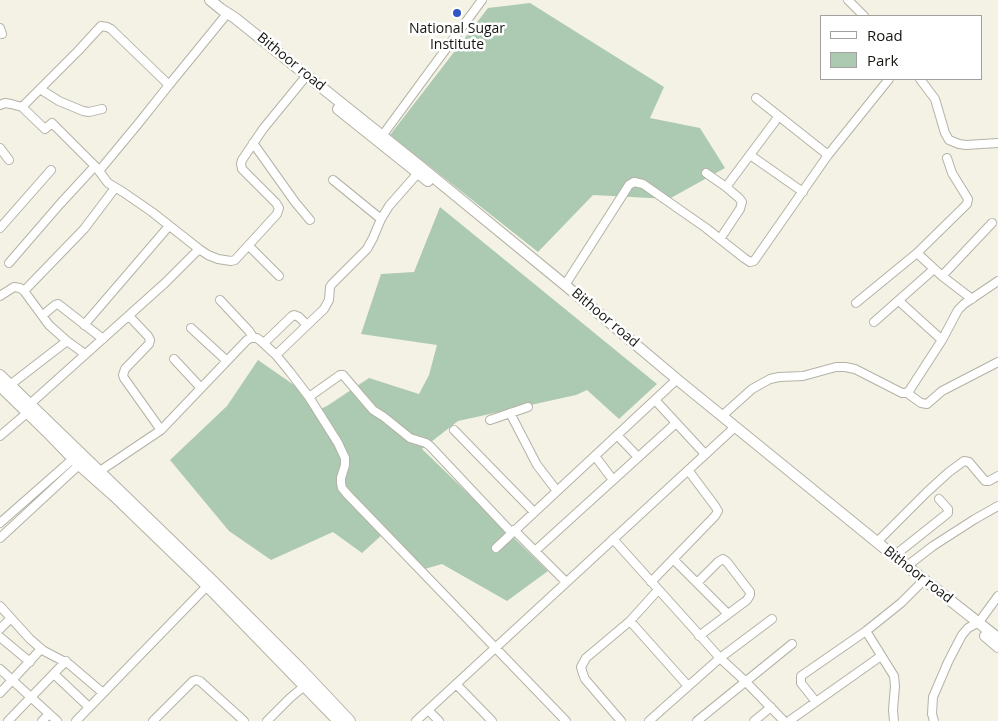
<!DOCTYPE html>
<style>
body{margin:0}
#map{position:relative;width:998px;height:721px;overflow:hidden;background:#f4f2e5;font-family:"Open Sans",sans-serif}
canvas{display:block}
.legend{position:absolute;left:820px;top:15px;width:162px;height:65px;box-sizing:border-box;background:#fff;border:1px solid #a1a19f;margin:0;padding:6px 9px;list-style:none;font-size:15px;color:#151510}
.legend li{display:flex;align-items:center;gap:10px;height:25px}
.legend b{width:25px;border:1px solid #a1a19f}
</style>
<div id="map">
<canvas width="998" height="721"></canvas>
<ul class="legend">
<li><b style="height:6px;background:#fff"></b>Road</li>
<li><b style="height:14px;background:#accab1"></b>Park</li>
</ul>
</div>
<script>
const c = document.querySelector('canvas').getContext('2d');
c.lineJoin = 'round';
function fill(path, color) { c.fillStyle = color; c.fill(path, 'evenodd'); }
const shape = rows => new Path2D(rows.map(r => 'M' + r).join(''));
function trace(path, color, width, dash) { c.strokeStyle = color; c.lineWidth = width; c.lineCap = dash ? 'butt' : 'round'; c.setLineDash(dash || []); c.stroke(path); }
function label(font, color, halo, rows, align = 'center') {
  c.font = font + ' "Open Sans",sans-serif'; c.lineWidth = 5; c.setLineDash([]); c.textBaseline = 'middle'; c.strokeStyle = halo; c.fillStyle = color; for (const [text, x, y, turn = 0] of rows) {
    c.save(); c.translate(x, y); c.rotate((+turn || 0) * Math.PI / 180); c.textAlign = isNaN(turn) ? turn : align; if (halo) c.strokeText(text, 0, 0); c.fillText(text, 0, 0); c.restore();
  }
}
const green = shape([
 [530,3,664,87,650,118,700,128,725,168,669,199,593,195,538,252,390,135,488,8],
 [440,207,657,384,619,419,587,390,576,395,458,421,422,449,548,571,507,601,442,564,421,570,383,534,362,553,333,532,271,560,229,531,170,460,227,406,258,360,307,394,320,409,327,406,369,378,419,394,429,375,437,345,361,334,381,274,414,272]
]);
const street = shape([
 [848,0,864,16],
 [0,28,2,34],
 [920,79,935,99,945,133,949,140,959,144,966,145,998,143],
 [40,89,59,101,83,111,89,112,102,109],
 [756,98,828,155],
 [0,105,5,103,11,104,22,107,45,129,52,123,95,166,99,171,138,124,169,85],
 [22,107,78,51,101,26,107,27,111,29,169,85,226,15],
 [382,136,482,0],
 [253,143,295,202,310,220],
 [0,148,9,160],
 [750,155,803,192],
 [99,171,108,183,123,192,152,212,199,249,208,255,218,259,231,261,235,260,277,214,279,208,276,203,242,169,241,164,242,160,263,129,303,80],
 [706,173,726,187,739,198,742,202,740,209,720,239],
 [333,180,381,219],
 [726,187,779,116],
 [0,228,51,170],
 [249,246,279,276],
 [917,253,942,276,972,299],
 [9,263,60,204,95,166],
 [942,276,992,223],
 [565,285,629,185,634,182,643,184,706,228,744,258,750,262,754,261,828,155,889,79],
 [0,296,14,287,20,288,24,291],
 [220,300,249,331,253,337],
 [899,301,942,340],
 [856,303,917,253,967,204,968,199,952,173,947,158],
 [43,315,55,305,58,304,103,339],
 [129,316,148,336,150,340,149,344,125,369,123,375,124,378,161,430],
 [874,322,934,269],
 [84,325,169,226],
 [191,328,227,361],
 [264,343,292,316,294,315,299,317,307,325],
 [85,354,67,341,49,325,24,291,84,229,115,188],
 [276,355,324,309,329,300,330,287,332,284,367,249,373,238,381,219,389,206,418,173],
 [174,359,201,388],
 [10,385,67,341],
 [907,393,921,403,927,404,942,391,998,362],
 [309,397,340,375,343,375,373,410,384,417,410,438,426,443,430,446,511,532],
 [655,400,705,454],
 [30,404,165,283,199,249],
 [510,413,537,465,557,491],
 [722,416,752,389,770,379,779,377,803,376,836,367,845,367,855,369,902,393,905,393,909,391,942,340,958,310,964,304,998,281],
 [490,420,528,407],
 [454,430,534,512],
 [617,435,638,457],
 [0,436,27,413],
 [595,456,613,480],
 [100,471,161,430,247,340,251,338,257,338,261,341,276,355,290,372,309,397,338,443,345,458,345,465,341,478,341,483,342,488,347,494,566,721],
 [0,523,75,457],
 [514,530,566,582],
 [0,538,81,463],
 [613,539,720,658,745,681,784,721],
 [877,542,927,492,949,472,964,461,969,462,985,481,989,481,998,476],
 [496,548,673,383],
 [535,551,676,423],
 [894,556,948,513,948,509,939,499],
 [673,559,728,614],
 [907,566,933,546,975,519,998,506],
 [651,582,715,516,718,511,715,506,688,470],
 [697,583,718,562,723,559,727,562,750,592,750,595,747,600,699,636],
 [0,606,30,639,38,646,44,651,69,664,103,693],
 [630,621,688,686],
 [0,629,11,618],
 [866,631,894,676,895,686,893,710,894,721],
 [0,637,30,662],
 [0,669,57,721],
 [54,674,89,707],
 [456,684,492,721],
 [0,693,41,649],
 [816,702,801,683,801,676,866,631,901,603,920,584],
 [428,710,439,721],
 [8,721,66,661],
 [42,721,49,714],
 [76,721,210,583],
 [153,721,193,681,196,680,200,681,244,721],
 [267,721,290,698,308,683],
 [416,721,735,427],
 [621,721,585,679,583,674,581,667,586,658,630,621,658,590],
 [649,721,720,658,772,619],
 [697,721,792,644],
 [754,721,771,707],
 [789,721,881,656],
 [934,721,932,714,933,697,948,662,962,635,968,628,979,622,998,596]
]);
const secondary = shape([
 [210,0,221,9,235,18,421,167,565,285,679,381,894,556,998,638],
 [338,109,428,181],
 [0,375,213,581,301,669,350,721],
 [0,386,51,436,79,465,114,496,207,586,338,721],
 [985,636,998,647]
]);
const markers = [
 [457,13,5,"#2f56c5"]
];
const poiNames = [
 ["National Sugar",457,29],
 ["Institute",457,45]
];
const streetNames = [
 ["Bithoor road",291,62,39],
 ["Bithoor road",605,318,40],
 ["Bithoor road",918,575,38]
];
fill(green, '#accab1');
trace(street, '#b4b2a6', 10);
trace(secondary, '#b4b2a6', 12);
trace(street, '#fff', 8);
trace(secondary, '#fff', 10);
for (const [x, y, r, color] of markers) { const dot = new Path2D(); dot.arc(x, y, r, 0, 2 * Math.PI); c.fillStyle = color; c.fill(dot); trace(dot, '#fff', 2); }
label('14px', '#151510', '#fff', poiNames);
label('14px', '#151510', '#fff', streetNames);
</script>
